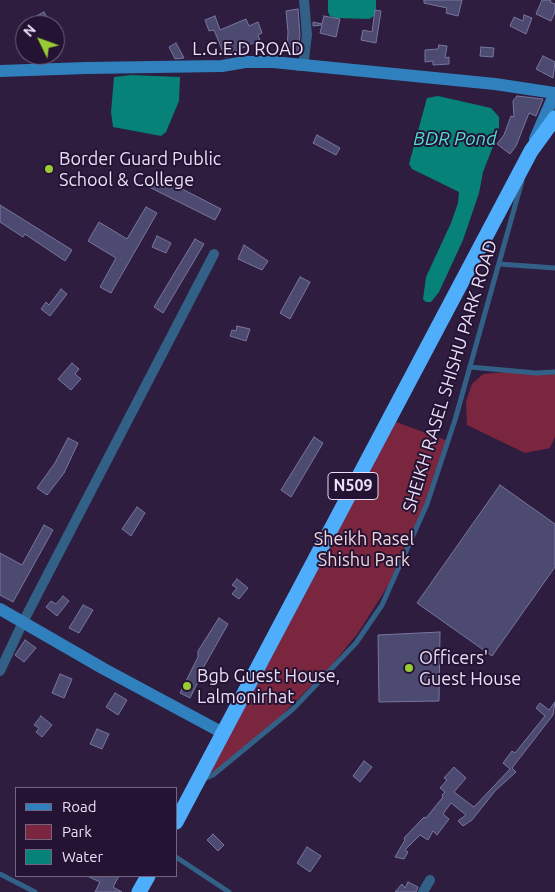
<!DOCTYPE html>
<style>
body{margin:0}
#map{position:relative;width:555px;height:892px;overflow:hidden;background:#2e1d3e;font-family:Ubuntu,sans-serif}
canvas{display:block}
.legend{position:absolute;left:15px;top:787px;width:162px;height:90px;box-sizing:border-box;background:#241333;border:1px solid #736581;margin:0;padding:6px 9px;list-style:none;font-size:15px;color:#e9dff6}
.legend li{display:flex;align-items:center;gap:10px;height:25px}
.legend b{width:25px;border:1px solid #736581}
.north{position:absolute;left:15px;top:15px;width:50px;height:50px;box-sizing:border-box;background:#241333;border:1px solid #736581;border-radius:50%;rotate:312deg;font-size:14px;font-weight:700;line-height:20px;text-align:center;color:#e9dff6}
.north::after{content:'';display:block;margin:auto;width:18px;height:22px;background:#9bcb33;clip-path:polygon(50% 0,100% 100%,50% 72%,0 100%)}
</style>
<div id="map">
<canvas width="555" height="892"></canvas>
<ul class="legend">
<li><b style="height:6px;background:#3180be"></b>Road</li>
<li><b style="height:14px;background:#7a263f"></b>Park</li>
<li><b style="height:14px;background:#068279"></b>Water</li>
</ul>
<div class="north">N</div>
</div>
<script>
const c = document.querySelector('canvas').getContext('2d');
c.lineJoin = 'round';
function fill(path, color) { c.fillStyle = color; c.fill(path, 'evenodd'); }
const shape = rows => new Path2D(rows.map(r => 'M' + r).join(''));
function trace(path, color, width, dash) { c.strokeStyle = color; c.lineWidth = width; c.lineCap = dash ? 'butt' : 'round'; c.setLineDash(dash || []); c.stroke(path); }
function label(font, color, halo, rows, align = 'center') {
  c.font = font + ' Ubuntu,sans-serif'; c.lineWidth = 4; c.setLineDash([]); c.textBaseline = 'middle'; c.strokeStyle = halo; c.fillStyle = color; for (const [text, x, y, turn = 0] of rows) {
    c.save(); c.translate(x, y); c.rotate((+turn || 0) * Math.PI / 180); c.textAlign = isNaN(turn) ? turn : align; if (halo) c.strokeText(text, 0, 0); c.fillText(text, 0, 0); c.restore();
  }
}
const green = shape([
 [506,372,555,374,555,437,550,448,525,453,467,425,466,402,472,384,483,374],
 [388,419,448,441,438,472,400,567,358,633,332,665,262,735,213,775,196,783]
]);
const water = shape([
 [328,0,376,0,376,8,374,16,369,19,336,18,330,16,328,12],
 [131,75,180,77,179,101,166,132,161,136,113,127,111,112,114,77],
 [438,96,491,108,499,117,499,131,483,172,479,193,463,240,439,292,431,302,426,302,423,299,426,277,451,223,458,203,459,192,412,169,409,164,427,98]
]);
const building = shape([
 [424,0,462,0,458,16,446,13,447,8,424,3,424,0],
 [542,0,551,0,550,2,555,4,555,12,551,21,536,14,542,0],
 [298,9,300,35,298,52,287,52,288,32,286,11,298,9],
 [375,10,381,11,376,43,361,40,363,30,372,32,375,10],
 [44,12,49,21,40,25,32,25,29,20,44,12],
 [524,15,532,18,526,34,510,26,514,17,523,21,524,15],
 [215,16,220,30,246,19,249,26,258,22,262,33,258,35,260,40,236,51,237,55,225,57,214,30,209,31,205,20,215,16],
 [324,16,340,19,336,37,320,33,322,25,313,26,313,22,322,24,324,16],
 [176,43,184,58,175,59,169,47,176,43],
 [439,45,447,46,445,58,449,57,449,64,433,65,433,61,425,62,425,50,438,49,439,45],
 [481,47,494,48,493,57,480,56,481,47],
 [543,56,555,62,553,78,536,69,543,56],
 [517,96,543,99,536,116,529,113,516,146,510,154,497,144,504,135,511,116,514,117,513,101,517,96],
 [317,135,340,148,336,155,313,143,317,135],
 [155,175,221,209,215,220,149,187,155,175],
 [0,205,72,250,65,261,25,234,23,237,0,222,0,205],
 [146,207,157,213,111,293,100,287,116,258,88,241,99,222,127,239,146,207],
 [157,236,171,243,166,253,152,247,157,236],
 [195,239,204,244,163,313,154,307,195,239],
 [244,245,268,261,262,270,238,259,244,245],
 [300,277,310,282,290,319,280,313,300,277],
 [61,289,67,294,50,316,41,309,46,302,49,305,61,289],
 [237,326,250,329,246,341,230,336,232,330,236,331,237,326],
 [72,363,79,369,75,374,81,379,71,390,58,379,72,363],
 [314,437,323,443,291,497,281,490,314,437],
 [68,438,78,443,64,473,47,495,37,488,55,463,68,438],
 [500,485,555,524,555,567,492,656,417,603,500,485],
 [137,507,145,513,131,536,122,529,137,507],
 [44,525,53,530,13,602,0,595,0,553,22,565,44,525],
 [237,579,248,588,239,599,232,594,237,588,232,585,237,579],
 [63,596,69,601,57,616,46,607,51,601,56,604,63,596],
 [83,605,93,610,79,633,69,628,83,605],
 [219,618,228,624,198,677,200,678,190,698,180,693,198,657,198,651,219,618],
 [440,632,439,701,379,702,378,635,440,632],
 [25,640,36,648,24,662,15,655,25,640],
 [60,674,72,679,64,698,52,693,60,674],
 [115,693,127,700,118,715,106,707,115,693],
 [555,702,553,715,512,768,516,772,495,791,472,820,463,826,458,821,466,815,451,803,443,814,449,819,437,835,433,831,428,840,420,835,405,850,408,852,404,859,395,857,405,840,404,838,424,817,426,818,443,797,442,795,445,792,440,788,447,780,444,778,454,767,466,778,454,792,474,807,510,769,503,763,512,751,515,753,545,716,536,708,540,703,549,710,555,702],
 [41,716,52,725,42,737,36,732,39,728,34,725,41,716],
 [97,729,109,734,102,749,90,744,97,729],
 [364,761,372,767,360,782,353,776,364,761],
 [213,834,224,845,218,851,207,840,213,834],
 [307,847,321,856,310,872,297,863,307,847],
 [87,876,119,876,113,887,122,892,95,892,100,882,87,876],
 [408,882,418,887,416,892,395,892,402,884,405,888,408,882]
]);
const lane = shape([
 [499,264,555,268],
 [470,367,536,373,555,372],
 [204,779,213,775,293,709,356,643,382,605,427,504,455,420,522,181],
 [176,857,229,892],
 [0,874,35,892]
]);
const street = shape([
 [299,66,304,59,307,35,304,0],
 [0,671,23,622,214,254],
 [423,892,430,880]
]);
const secondary = shape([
 [0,71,86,68,222,66,245,62,273,62,495,84,555,93],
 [535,139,555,93],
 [0,609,104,669,223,733]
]);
const highway = shape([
 [176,822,531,151,555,118],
 [139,892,148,876]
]);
const markers = [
 [49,169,5,"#9bcb33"],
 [409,668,5,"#9bcb33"],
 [187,686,5,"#9bcb33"]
];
const shields = [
 [353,486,50]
];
const shieldNames = [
 ["N509",353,486]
];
const streetNames = [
 ["L.G.E.D ROAD",248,49],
 ["SHEIKH RASEL SHISHU PARK ROAD",450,376,-73]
];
const poiNames = [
 ["Border Guard Public",59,159],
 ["School & College",59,180],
 ["Officers'",419,658],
 ["Guest House",419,679],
 ["Bgb Guest House,",197,676],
 ["Lalmonirhat",197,697]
];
const parkNames = [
 ["Sheikh Rasel",364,539],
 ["Shishu Park",364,560]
];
const waterNames = [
 ["BDR Pond",455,139]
];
fill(green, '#7a263f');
fill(water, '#068279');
fill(building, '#4c4a70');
trace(building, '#7876a0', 1);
trace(lane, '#326087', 5);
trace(street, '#326087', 10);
trace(secondary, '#3180be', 12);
trace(highway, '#4faefb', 15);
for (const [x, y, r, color] of markers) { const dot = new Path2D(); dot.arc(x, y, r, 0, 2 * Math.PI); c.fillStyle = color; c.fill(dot); trace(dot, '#241333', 2); }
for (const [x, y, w] of shields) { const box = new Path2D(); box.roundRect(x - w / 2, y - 13.5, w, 27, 4); c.fillStyle = '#241333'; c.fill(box); trace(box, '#e9dff6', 1); }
label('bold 16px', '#e9dff6', null, shieldNames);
label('18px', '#e9dff6', '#241333', streetNames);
label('18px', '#e9dff6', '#241333', poiNames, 'left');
label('18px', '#efd4d9', '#241333', parkNames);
label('italic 19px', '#54dccf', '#241333', waterNames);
</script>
